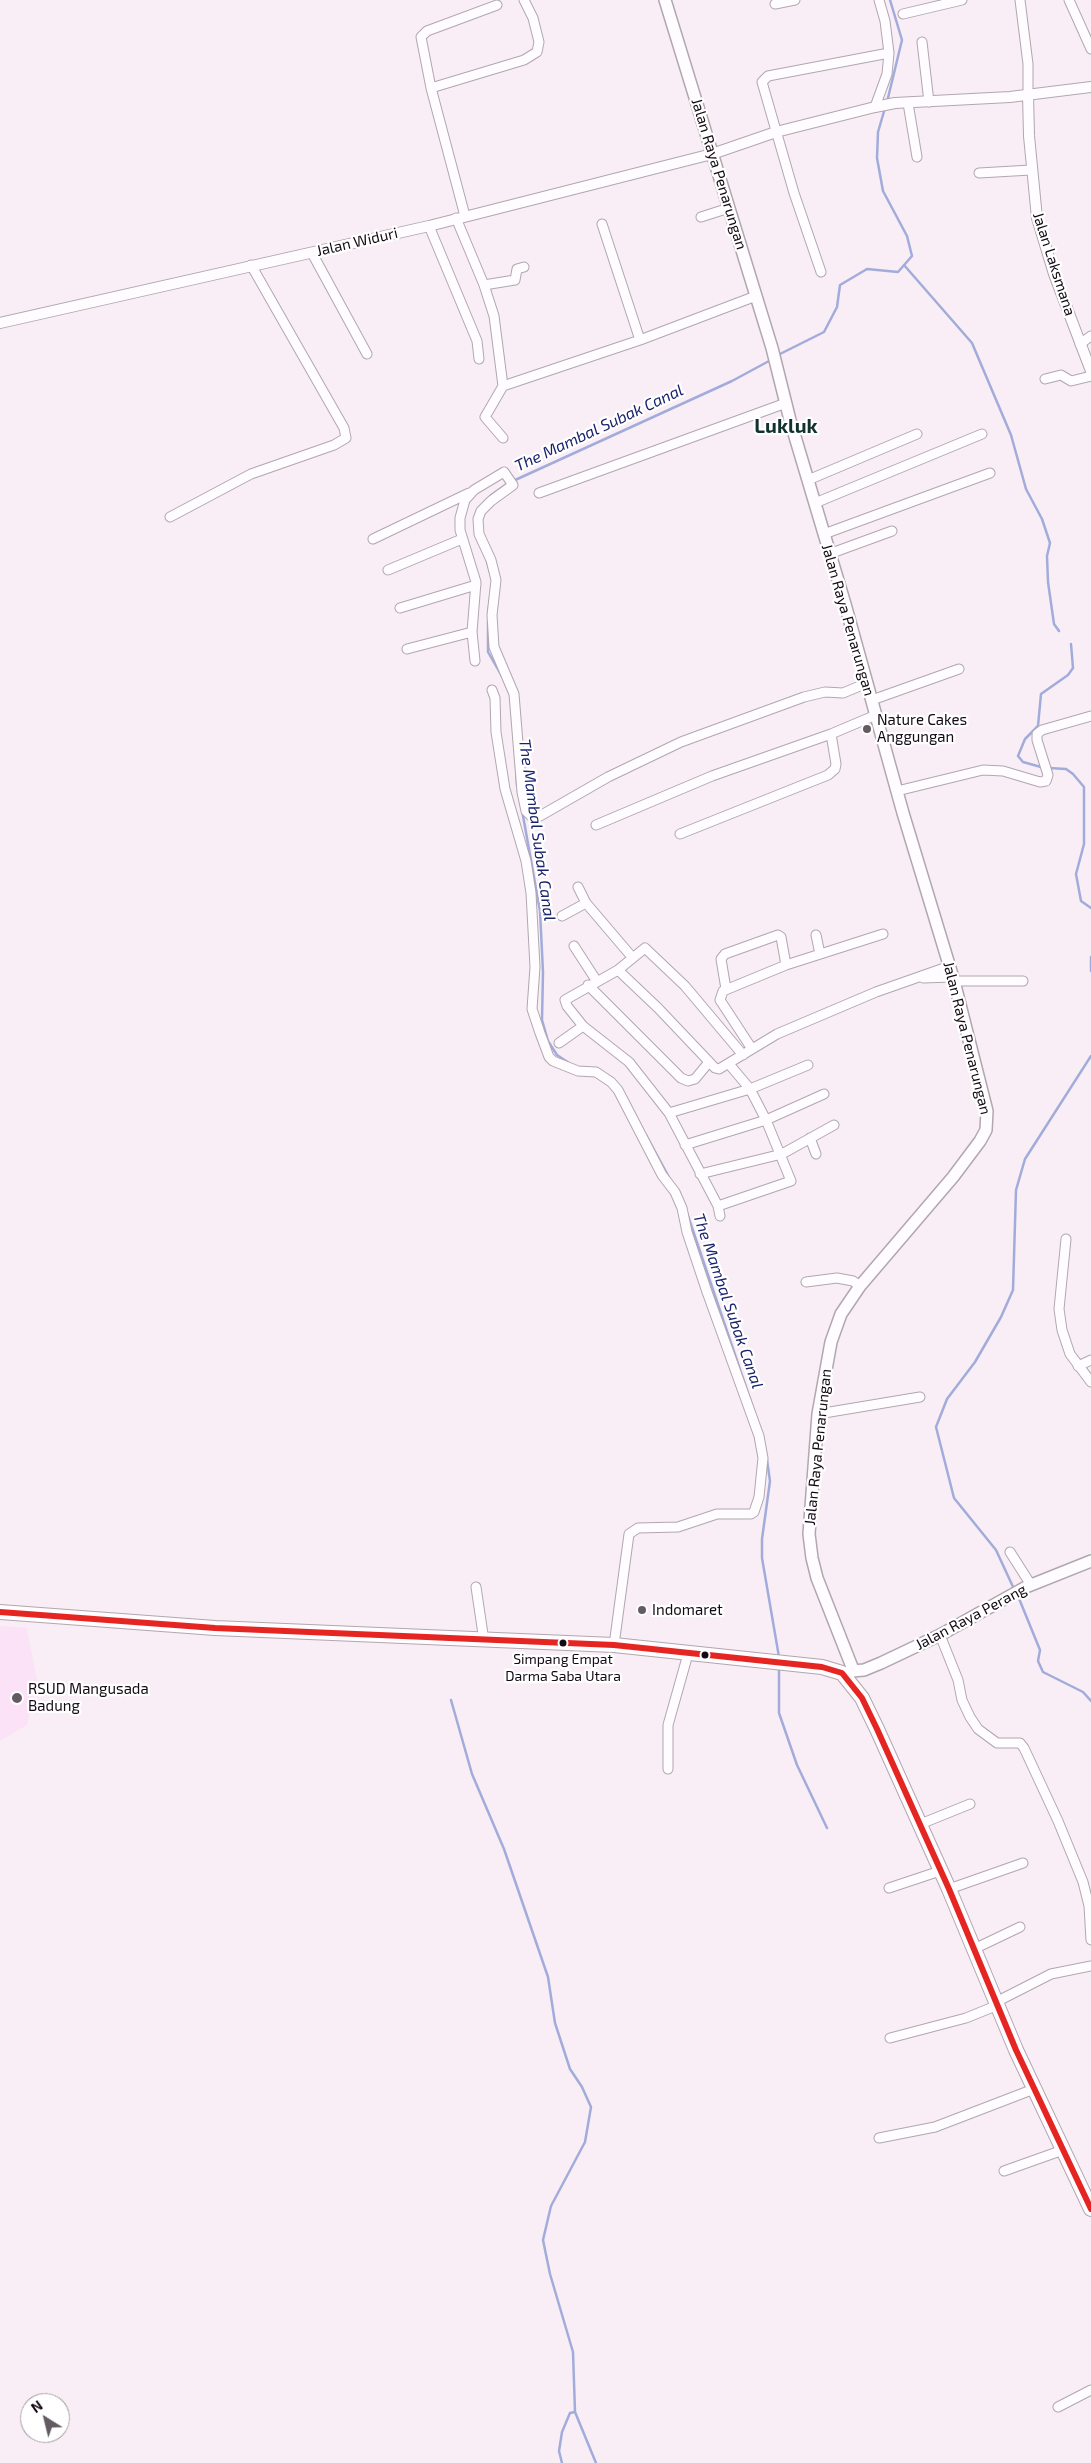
<!DOCTYPE html>
<style>
body{margin:0}
#map{position:relative;width:1091px;height:2463px;overflow:hidden;background:#f9eef6;font-family:"Exo 2",sans-serif}
canvas{display:block}
.north{position:absolute;left:20px;top:2393px;width:50px;height:50px;box-sizing:border-box;background:#fff;border:1px solid #a19da1;border-radius:50%;rotate:324deg;font-size:14px;font-weight:700;line-height:20px;text-align:center;color:#140a13}
.north::after{content:'';display:block;margin:auto;width:18px;height:22px;background:#645a62;clip-path:polygon(50% 0,100% 100%,50% 72%,0 100%)}
</style>
<div id="map">
<canvas width="1091" height="2463"></canvas>
<div class="north">N</div>
</div>
<script>
const c = document.querySelector('canvas').getContext('2d');
c.lineJoin = 'round';
function fill(path, color) { c.fillStyle = color; c.fill(path, 'evenodd'); }
const shape = rows => new Path2D(rows.map(r => 'M' + r).join(''));
function trace(path, color, width, dash) { c.strokeStyle = color; c.lineWidth = width; c.lineCap = dash ? 'butt' : 'round'; c.setLineDash(dash || []); c.stroke(path); }
function label(font, color, halo, rows, align = 'center') {
  c.font = font + ' "Exo 2",sans-serif'; c.lineWidth = 4.5; c.setLineDash([]); c.textBaseline = 'middle'; c.strokeStyle = halo; c.fillStyle = color; for (const [text, x, y, turn = 0] of rows) {
    c.save(); c.translate(x, y); c.rotate((+turn || 0) * Math.PI / 180); c.textAlign = isNaN(turn) ? turn : align; if (halo) c.strokeText(text, 0, 0); c.fillText(text, 0, 0); c.restore();
  }
}
const built = shape([
 [0,1626,27,1628,37,1680,27,1725,0,1741]
]);
const stream = shape([
 [887,102,902,40,890,0],
 [904,265,972,343,1011,435,1026,489,1042,519,1050,543,1047,556,1048,582,1054,624,1059,631],
 [780,354,824,332,837,307,840,285,867,269,898,272,912,256,907,236,883,191,877,158,878,132,885,108],
 [513,481,732,381,769,361],
 [490,496,508,483],
 [477,510,486,500],
 [486,558,490,572],
 [488,614,490,599],
 [488,622,488,652,503,678],
 [516,766,517,785],
 [1041,767,1023,762,1018,756,1025,739,1038,726,1041,694,1068,675,1073,668,1071,644],
 [1049,768,1066,769,1073,774,1084,787,1084,844,1076,874,1081,901,1091,908],
 [522,810,540,911,543,972,542,1020,548,1041,557,1055,569,1063],
 [1091,957,1091,971],
 [646,1135,671,1181],
 [686,1210,754,1411],
 [767,1460,770,1481,762,1539,762,1558,779,1657],
 [1014,1589,996,1550,954,1498,936,1427,947,1399,975,1362,1001,1317,1013,1290,1016,1190,1025,1159,1091,1056],
 [1018,1596,1040,1650,1038,1661,1043,1672,1083,1692,1091,1701],
 [779,1667,779,1713,797,1765,827,1828],
 [451,1700,472,1774,504,1849,548,1977,555,2023,570,2069,582,2087,591,2107,585,2142,551,2206,543,2240,550,2274,573,2352,575,2412,596,2463],
 [562,2463,559,2451,562,2432,570,2413,575,2412]
]);
const minor = shape([
 [1020,0,1028,64,1028,94],
 [1069,0,1091,49],
 [775,4,795,0],
 [903,14,962,0],
 [922,42,929,102],
 [431,88,524,60,537,52,539,42,533,18,524,0],
 [908,103,917,157],
 [875,107,887,74,889,53,885,21,879,0],
 [979,173,1031,170],
 [465,216,431,88,421,37,427,31,497,5],
 [701,217,729,208],
 [456,218,484,285,494,316,503,386,640,340,756,296],
 [602,224,640,340],
 [429,226,477,341,479,359],
 [312,253,367,354],
 [821,272,794,193,762,82,768,76,889,53],
 [484,285,515,280,517,269,524,267],
 [1080,344,1091,336],
 [1045,379,1061,375,1071,381,1091,376],
 [503,438,485,417,503,386],
 [808,480,917,434],
 [539,493,786,403],
 [815,503,982,434],
 [170,517,251,474,334,445,346,438,344,428,251,265],
 [824,534,990,473],
 [373,539,469,493],
 [829,554,892,531],
 [388,570,462,539],
 [400,608,476,585],
 [407,649,472,632],
 [475,661,472,632,476,582,460,530,460,518,465,500,474,490,504,472,513,485,491,501,481,511,478,519,479,534,491,560,496,580,492,615,494,647,514,694,522,792,526,811,531,816,540,816,608,777,681,742,804,697,825,692,843,693,867,683],
 [492,690,495,698,496,732,505,789,526,861,531,893,535,967,532,1009,540,1033,549,1057,553,1061,578,1071,596,1072,611,1082,618,1090,662,1175,675,1192,682,1208,687,1232,707,1292,759,1436,763,1458,759,1497,754,1512,751,1514,717,1514,678,1527,638,1528,629,1534,614,1645],
 [872,700,959,669],
 [897,791,983,770,1003,771,1040,782,1046,781,1048,775,1037,740,1037,734,1042,730,1091,716],
 [596,825,712,776,831,734,876,715],
 [680,834,828,775,835,769,836,764,831,734],
 [578,887,586,903,632,957],
 [562,916,586,903],
 [816,935,820,954],
 [574,946,596,980],
 [618,970,658,1008,715,1068,719,1069,777,1034,876,992,950,966],
 [923,978,953,977],
 [954,981,1023,981],
 [588,985,681,1078,688,1081,695,1079,709,1062],
 [726,989,721,959,725,954,778,935,781,937,786,965],
 [559,1043,583,1026],
 [752,1049,720,1000,723,991,786,965,883,934],
 [743,1055,685,986,645,948,618,970,565,1000,567,1006,583,1026,629,1062,669,1113,750,1089,808,1065],
 [669,1113,718,1206,720,1216],
 [810,1138,816,1154],
 [685,1145,766,1120,824,1094],
 [700,1174,782,1154,834,1125],
 [718,1206,791,1181,766,1120,750,1089,729,1064],
 [1066,1239,1059,1309,1062,1330,1070,1354,1091,1382],
 [806,1282,837,1278,853,1281,860,1286],
 [1078,1366,1091,1360],
 [818,1414,920,1397],
 [1010,1552,1031,1585],
 [476,1587,484,1641],
 [940,1635,958,1680,962,1700,970,1717,978,1729,997,1743,1020,1743,1024,1748,1058,1821,1083,1882,1089,1906,1091,1940],
 [668,1769,668,1725,688,1654],
 [918,1825,970,1804],
 [889,1888,940,1871],
 [949,1889,1023,1863],
 [974,1949,1020,1927],
 [996,2002,1051,1974,1091,1966],
 [890,2038,966,2018,998,2005],
 [879,2138,935,2127,1034,2089],
 [1004,2171,1063,2150],
 [1058,2407,1091,2390]
]);
const tertiary = shape([
 [1028,94,1029,136,1037,218,1054,274,1091,371],
 [0,323,429,226,712,154,776,132,875,107,895,103,1010,97,1091,87]
]);
const secondary = shape([
 [665,0,772,348,790,420,845,604,903,813,954,981,987,1111,986,1130,980,1141,953,1177,860,1286,841,1314,831,1342,818,1414,809,1534,812,1558,817,1578,852,1667,848,1678],
 [852,1671,864,1670,881,1663,940,1635,1026,1587,1091,1561]
]);
const trunk = shape([
 [0,1612,215,1628,614,1645,822,1667,842,1673,862,1698,877,1729,949,1889,1016,2050,1091,2209]
]);
const bus1 = shape([
 [0,1612,215,1628,614,1645,822,1667,842,1673,862,1698,877,1729,949,1889,1016,2050,1091,2209]
]);
const markers = [
 [867,729,5,"#645a62"],
 [642,1610,5,"#645a62"],
 [563,1643,4.5,"#140a13"],
 [705,1655,4.5,"#140a13"],
 [17,1698,6,"#645a62"]
];
const busNames = [
 ["Simpang Empat",563,1659],
 ["Darma Saba Utara",563,1676]
];
const streetNames = [
 ["Jalan Raya Penarungan",719,174,73],
 ["Jalan Widuri",357,242,-13],
 ["Jalan Laksmana",1054,264,72],
 ["Jalan Raya Penarungan",848,620,74],
 ["Jalan Raya Penarungan",967,1038,76],
 ["Jalan Raya Penarungan",818,1447,-84],
 ["Jalan Raya Perang",971,1617,-28]
];
const poiNames = [
 ["Nature Cakes",877,720],
 ["Anggungan",877,737],
 ["Indomaret",652,1610],
 ["RSUD Mangusada",28,1689],
 ["Badung",28,1706]
];
const waterNames = [
 ["The Mambal Subak Canal",599,428,-25],
 ["The Mambal Subak Canal",537,830,82],
 ["The Mambal Subak Canal",728,1301,71]
];
const districtNames = [
 ["Lukluk",786,426]
];
fill(built, '#fbe2f7');
trace(stream, '#a2acda', 2.5);
trace(minor, '#b1a7af', 11);
trace(tertiary, '#b1a7af', 12);
trace(secondary, '#b1a7af', 14);
trace(trunk, '#b1a7af', 16);
trace(minor, '#fefcfe', 9);
trace(tertiary, '#fefcfe', 10);
trace(secondary, '#fefcfe', 11);
trace(trunk, '#fefcfe', 14);
trace(bus1, '#e52522', 6);
for (const [x, y, r, color] of markers) { const dot = new Path2D(); dot.arc(x, y, r, 0, 2 * Math.PI); c.fillStyle = color; c.fill(dot); trace(dot, '#fff', 2); }
label('14px', '#140a13', '#fff', busNames);
label('15px', '#140a13', '#fff', streetNames);
label('15px', '#140a13', '#fff', poiNames, 'left');
label('italic 16px', '#19236c', '#fff', waterNames);
label('bold 20px', '#12332d', '#fff', districtNames);
</script>
